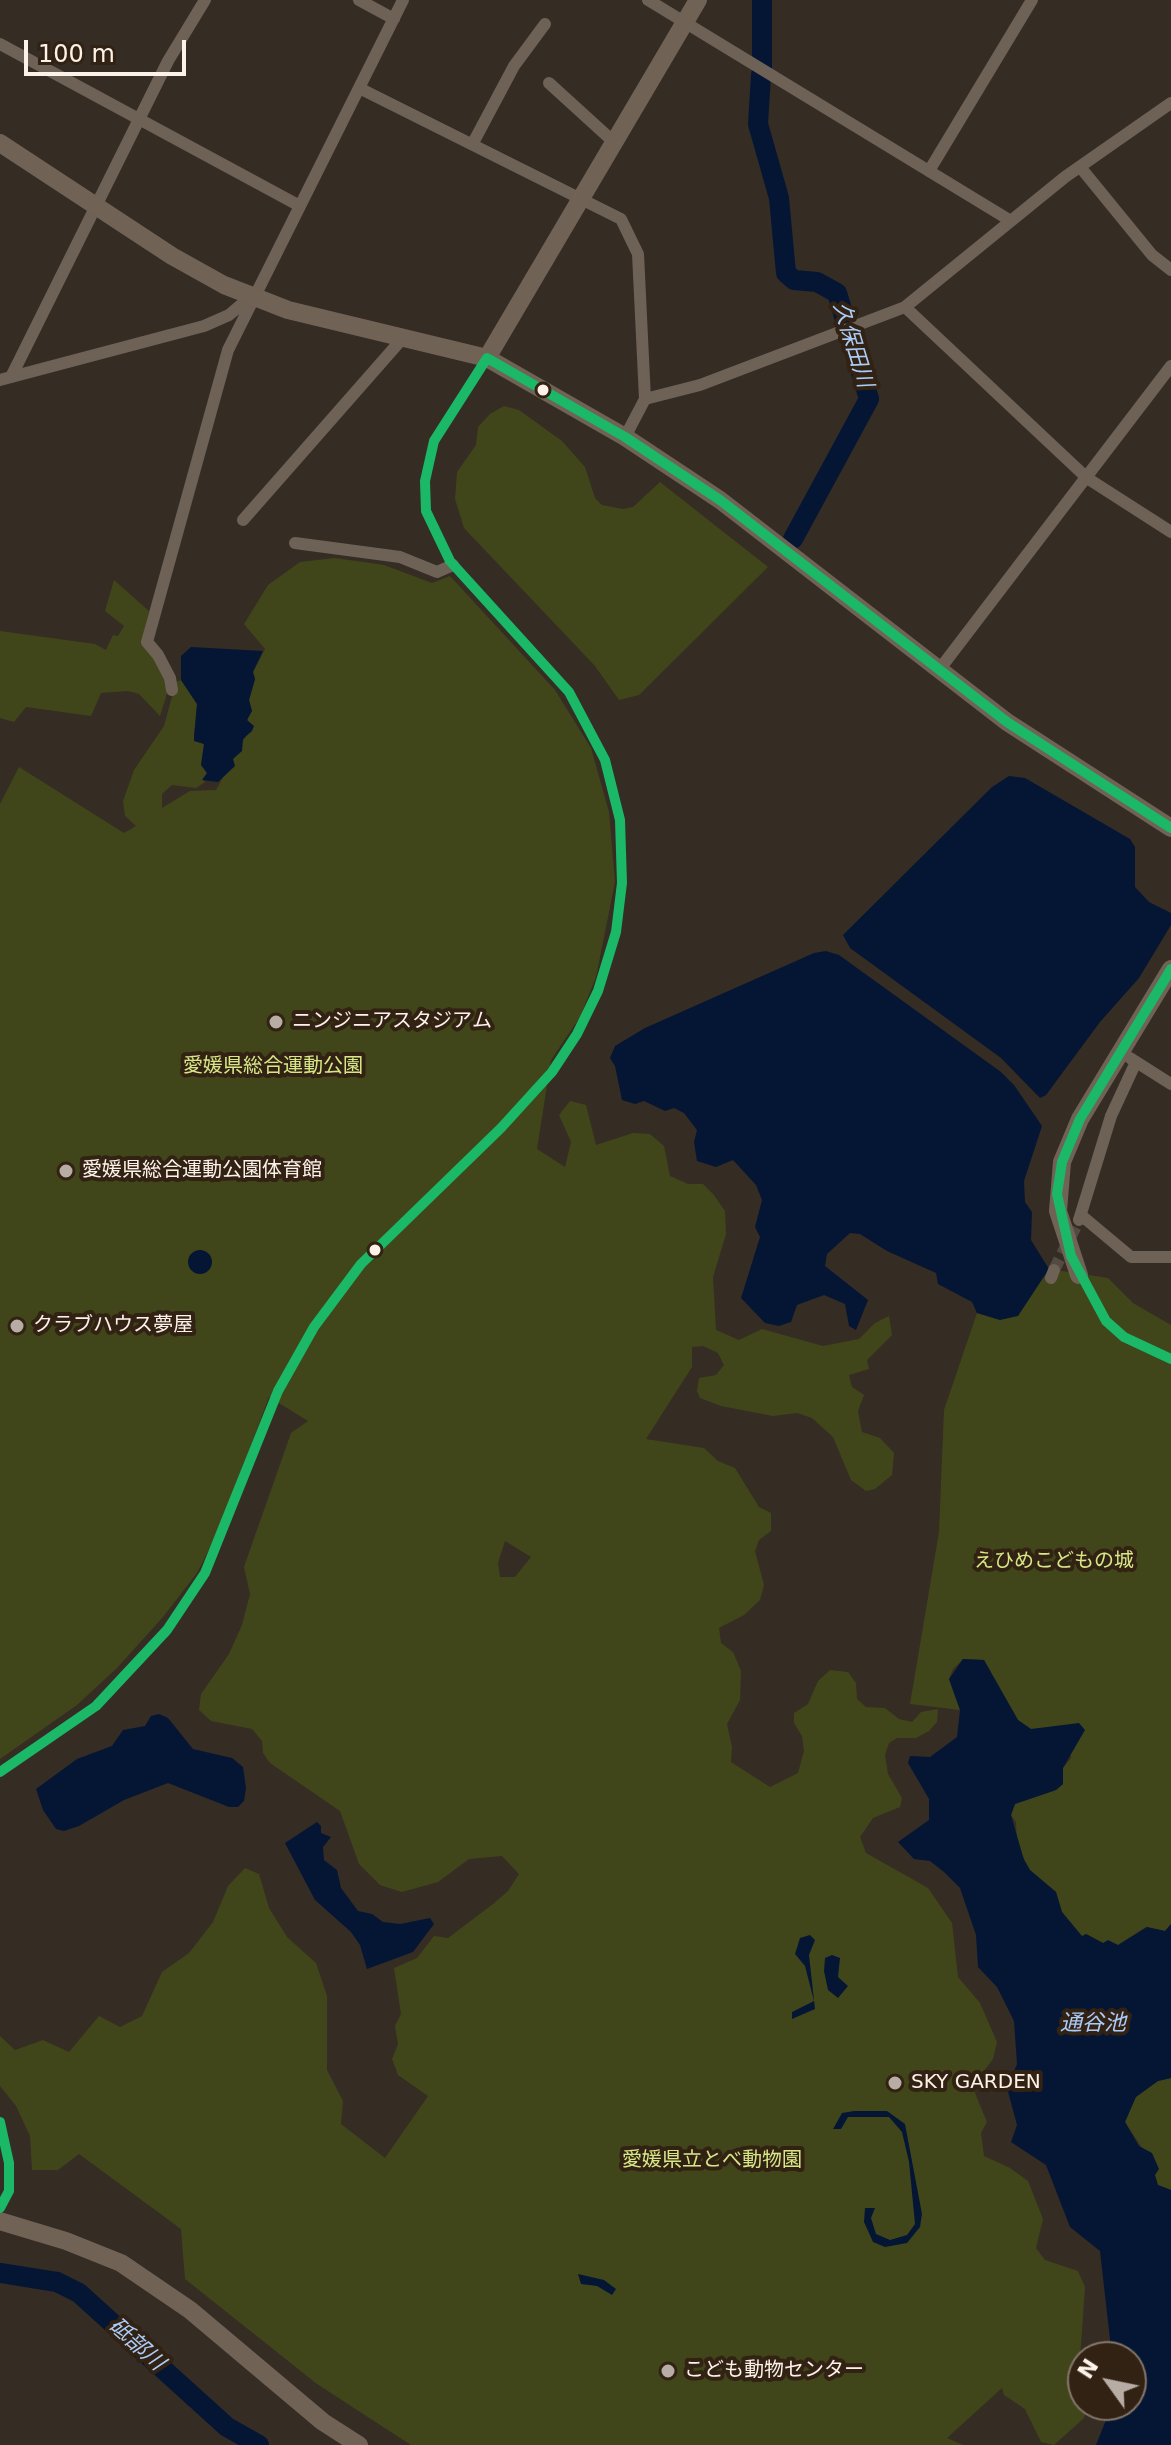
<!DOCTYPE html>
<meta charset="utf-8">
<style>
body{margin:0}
#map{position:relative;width:1171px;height:2445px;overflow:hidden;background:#352c24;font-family:"DejaVu Sans",sans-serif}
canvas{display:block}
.north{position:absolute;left:1067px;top:2341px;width:80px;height:80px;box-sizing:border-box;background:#322213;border:2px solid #837569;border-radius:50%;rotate:303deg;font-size:22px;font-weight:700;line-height:32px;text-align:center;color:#fdf2e9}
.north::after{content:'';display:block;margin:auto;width:28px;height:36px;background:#b7ada4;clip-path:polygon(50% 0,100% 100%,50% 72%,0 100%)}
.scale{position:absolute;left:24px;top:40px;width:162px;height:36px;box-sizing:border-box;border:4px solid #fdf2e9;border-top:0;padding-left:10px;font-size:24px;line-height:28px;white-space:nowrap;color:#fdf2e9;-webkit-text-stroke:6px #322213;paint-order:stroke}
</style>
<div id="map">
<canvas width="1171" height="2445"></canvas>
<div class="north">N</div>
<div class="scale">100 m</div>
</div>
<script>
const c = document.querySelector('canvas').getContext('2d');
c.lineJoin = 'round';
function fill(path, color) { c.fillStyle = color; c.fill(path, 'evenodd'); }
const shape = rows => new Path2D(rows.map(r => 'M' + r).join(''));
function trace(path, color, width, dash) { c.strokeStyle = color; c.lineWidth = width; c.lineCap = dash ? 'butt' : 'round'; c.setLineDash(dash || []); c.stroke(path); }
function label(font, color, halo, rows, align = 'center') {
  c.font = font + ' "DejaVu Sans","Noto Sans JP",sans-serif'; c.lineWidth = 8; c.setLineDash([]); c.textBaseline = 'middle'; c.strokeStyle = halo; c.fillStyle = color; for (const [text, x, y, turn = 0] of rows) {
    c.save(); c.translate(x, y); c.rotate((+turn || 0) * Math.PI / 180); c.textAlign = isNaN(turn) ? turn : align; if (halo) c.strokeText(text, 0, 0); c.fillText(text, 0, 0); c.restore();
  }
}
const green = shape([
 [504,406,519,410,562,441,585,467,595,498,602,505,623,509,633,507,660,482,768,567,639,695,619,700,595,666,464,528,455,499,457,472,476,445,478,427,490,414],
 [335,558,384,565,432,583,450,576,555,690,591,748,609,812,615,882,596,977,580,1017,551,1060,537,1149,565,1167,571,1142,559,1115,570,1101,586,1105,596,1145,633,1133,650,1134,664,1146,670,1176,688,1184,703,1184,714,1195,725,1211,726,1234,713,1277,716,1330,739,1340,762,1329,823,1346,859,1339,875,1323,889,1316,892,1335,867,1360,869,1369,849,1375,852,1387,864,1395,858,1411,862,1432,880,1438,894,1453,892,1475,875,1489,866,1491,851,1480,833,1437,812,1418,797,1413,773,1416,721,1406,700,1398,697,1391,699,1378,716,1375,724,1365,718,1353,703,1346,692,1347,692,1367,646,1439,704,1448,718,1461,735,1468,759,1507,771,1513,771,1531,759,1540,755,1551,764,1585,760,1600,744,1615,719,1628,721,1643,733,1652,741,1671,740,1700,727,1724,732,1747,731,1762,770,1787,798,1773,804,1751,802,1736,794,1723,794,1713,808,1704,818,1681,830,1670,848,1672,856,1683,857,1699,866,1707,885,1708,899,1719,912,1722,921,1712,938,1709,937,1722,929,1731,916,1738,897,1738,889,1743,885,1755,888,1774,902,1798,900,1807,873,1818,860,1837,866,1853,928,1888,952,1923,958,1977,980,2003,997,2042,993,2059,977,2080,975,2093,987,2122,981,2133,984,2156,1010,2168,1028,2181,1043,2219,1036,2248,1045,2260,1078,2271,1085,2287,1080,2359,1083,2405,1088,2405,1084,2418,1054,2445,1041,2442,1025,2409,1004,2395,1002,2388,947,2438,963,2445,411,2445,317,2384,185,2279,181,2229,79,2154,58,2170,32,2170,30,2136,16,2106,0,2086,0,2036,15,2050,43,2040,69,2052,99,2016,120,2027,142,2016,162,1972,189,1953,213,1922,228,1886,245,1868,259,1874,269,1908,287,1937,316,1963,327,1996,327,2070,343,2101,341,2124,385,2158,428,2096,398,2075,392,2059,398,2044,395,2026,401,2014,394,1968,417,1958,434,1936,448,1938,493,1904,508,1891,519,1874,502,1856,469,1859,438,1882,402,1892,380,1885,359,1864,340,1811,270,1763,263,1753,262,1741,252,1729,211,1721,199,1710,201,1694,229,1654,242,1625,250,1594,244,1567,291,1433,308,1421,269,1397,218,1532,197,1573,163,1617,117,1668,77,1705,0,1759,0,804,19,767,124,833,136,826,125,816,123,801,134,770,164,726,176,682,181,680,197,704,194,737,195,741,204,744,201,765,207,773,203,779,205,782,196,788,172,785,162,794,162,808,190,791,216,790,247,734,248,716,252,711,249,700,255,679,253,672,265,649,244,624,268,585,300,562],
 [505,1541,531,1557,515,1577,500,1577,498,1563],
 [114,580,149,611,142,641,158,662,169,687,160,716,139,694,128,691,101,693,91,716,26,707,14,722,0,718,0,631,95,644,106,650,113,635,118,636,124,626,105,611],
 [1049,1269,1108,1278,1133,1303,1171,1325,1171,1924,1165,1931,1146,1927,1118,1945,1103,1943,1086,1934,1082,1937,1062,1912,1056,1892,1030,1870,1017,1845,1016,1822,1011,1815,1015,1804,1056,1790,1063,1784,1063,1768,1071,1758,1065,1727,1031,1729,1018,1720,984,1660,963,1659,953,1669,949,1679,960,1710,910,1704,939,1532,944,1410,977,1313,1000,1320],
 [1171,2078,1171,2190,1158,2185,1144,2151,1125,2122,1135,2097,1158,2081]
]);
const water = shape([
 [191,647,263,651,253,672,255,679,249,700,252,711,247,720,254,726,252,731,243,739,242,751,233,759,235,766,218,782,202,780,207,773,201,765,204,744,194,741,194,737,197,704,181,680,181,656],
 [1009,776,1025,778,1130,839,1135,847,1135,887,1149,902,1171,913,1171,925,1139,978,1100,1022,1046,1095,1040,1098,1001,1058,850,948,843,935,992,787],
 [826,951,839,955,1001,1072,1014,1085,1042,1126,1024,1181,1025,1202,1032,1212,1031,1240,1049,1269,1018,1316,1000,1320,977,1313,972,1302,938,1284,936,1273,887,1251,860,1234,850,1233,827,1254,825,1266,868,1300,856,1330,849,1326,845,1304,824,1295,797,1305,791,1322,779,1326,765,1323,741,1298,760,1237,755,1227,762,1200,756,1185,733,1160,716,1167,697,1161,694,1142,697,1130,684,1113,674,1108,665,1111,644,1101,635,1104,622,1100,615,1066,610,1058,615,1046,645,1028,814,953],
 '188 1262a12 12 0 1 1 24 0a12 12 0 1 1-24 0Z',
 [963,1659,984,1660,1018,1720,1031,1729,1079,1723,1085,1730,1063,1768,1063,1784,1056,1790,1015,1804,1011,1815,1024,1860,1030,1870,1056,1892,1062,1912,1082,1936,1086,1934,1103,1943,1108,1940,1118,1945,1147,1927,1165,1931,1171,1924,1171,2078,1158,2081,1136,2097,1125,2122,1139,2146,1152,2153,1159,2169,1155,2175,1158,2185,1171,2190,1171,2445,1096,2445,1112,2405,1131,2405,1131,2357,1112,2357,1100,2251,1070,2227,1046,2165,1011,2142,1017,2125,1007,2088,1017,2064,1014,2021,997,1987,978,1967,976,1935,960,1888,944,1872,930,1861,914,1859,898,1842,929,1820,929,1799,908,1763,910,1756,930,1757,957,1737,960,1710,949,1679],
 [159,1714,168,1718,193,1749,232,1758,243,1767,246,1788,244,1801,238,1807,229,1807,168,1783,124,1800,79,1826,64,1831,56,1829,43,1810,36,1789,77,1759,112,1746,123,1730,145,1726,151,1716],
 [317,1822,321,1826,321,1833,331,1837,323,1847,324,1860,337,1870,341,1888,358,1911,372,1914,383,1922,400,1924,430,1918,434,1924,413,1952,367,1969,360,1945,351,1932,315,1900,285,1843],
 [810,1935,815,1940,809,1955,815,2009,792,2019,792,2012,814,2001,805,1966,795,1954,800,1938],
 [832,1955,840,1958,838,1977,848,1986,838,1998,828,1990,824,1971,825,1958],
 [854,2111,887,2111,905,2124,922,2214,920,2227,907,2243,885,2247,873,2242,864,2222,865,2208,875,2208,871,2218,876,2234,890,2240,907,2235,915,2224,909,2162,902,2132,889,2117,848,2117,841,2129,833,2129,842,2113],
 [578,2274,604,2280,616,2289,612,2295,597,2286,581,2284]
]);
const river = shape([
 [762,0,762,67],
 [761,75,758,124,779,198,786,273,794,280,817,282,837,293,869,399,793,539],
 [0,2273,57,2282,79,2293,227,2427,259,2445]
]);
const streetTunnel = shape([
 [1054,1270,1079,1220]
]);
const street = shape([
 [359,0,394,19],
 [648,0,1011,221],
 [0,44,298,205],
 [549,83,616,144],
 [361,89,621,219,638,254,645,399,625,437],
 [473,143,514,66,545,24],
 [1081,168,1152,255,1171,270],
 [929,171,1032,0],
 [905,307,1087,478,1171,532],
 [11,377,168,61,205,0],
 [0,380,204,326,229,315,249,298],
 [645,399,700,385,905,307,1065,177,1171,103],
 [243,520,402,339],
 [295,543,400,557,437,572,453,565],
 [939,670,1171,366],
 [172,690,170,678,158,655,147,642,228,350,403,0],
 [1130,1058,1171,1084],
 [1082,1216,1131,1257,1171,1257],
 [1079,1220,1111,1116,1136,1062],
 [1051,1278,1054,1270]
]);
const secondary = shape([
 [0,143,172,256,224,285,288,310,487,358,625,437,720,500,1007,722,1171,828],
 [487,358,698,0],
 [1079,1275,1058,1211,1062,1162,1080,1119,1171,969],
 [0,2221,66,2241,121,2263,190,2310,323,2422,359,2445]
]);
const bus1 = shape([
 [1171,969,1080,1119,1062,1162,1057,1194,1071,1256,1106,1321,1124,1337,1171,1359],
 [0,1772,96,1706,167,1630,205,1573,278,1391,314,1327,361,1264,501,1128,552,1072,577,1034,598,991,616,932,622,883,620,820,605,760,569,692,450,561,426,511,425,481,434,441,487,358,625,437,720,500,1007,722,1171,828],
 [0,2122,9,2163,9,2191,0,2208]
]);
const markers = [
 [543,390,7,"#fdf2e9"],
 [276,1022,8,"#b7ada4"],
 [66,1171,8,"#b7ada4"],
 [375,1250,7,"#fdf2e9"],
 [17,1326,8,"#b7ada4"],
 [895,2083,8,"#b7ada4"],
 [668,2371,8,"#b7ada4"]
];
const poiNames = [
 ["ニンジニアスタジアム",292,1022],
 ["愛媛県総合運動公園体育館",82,1171],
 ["クラブハウス夢屋",33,1326],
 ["SKY GARDEN",911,2083],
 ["こども動物センター",684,2371]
];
const parkNames = [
 ["愛媛県総合運動公園",273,1067],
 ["えひめこどもの城",1054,1562],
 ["愛媛県立とべ動物園",712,2161]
];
const waterNames = [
 ["久保田川",852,345,73],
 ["通谷池",1093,2024],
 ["砥部川",136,2345,42]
];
fill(green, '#41461a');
fill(water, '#051634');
trace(river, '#051634', 20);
trace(streetTunnel, '#534a42', 12, [12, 6]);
trace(street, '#6e6156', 12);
trace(secondary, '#716256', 18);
trace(bus1, '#1ab867', 10);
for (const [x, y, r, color] of markers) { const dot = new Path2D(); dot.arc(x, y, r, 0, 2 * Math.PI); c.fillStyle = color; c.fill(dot); trace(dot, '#322213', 3); }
label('20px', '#fdf2e9', '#322213', poiNames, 'left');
label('20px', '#d7e786', '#322213', parkNames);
label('italic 22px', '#abccf9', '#322213', waterNames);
</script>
